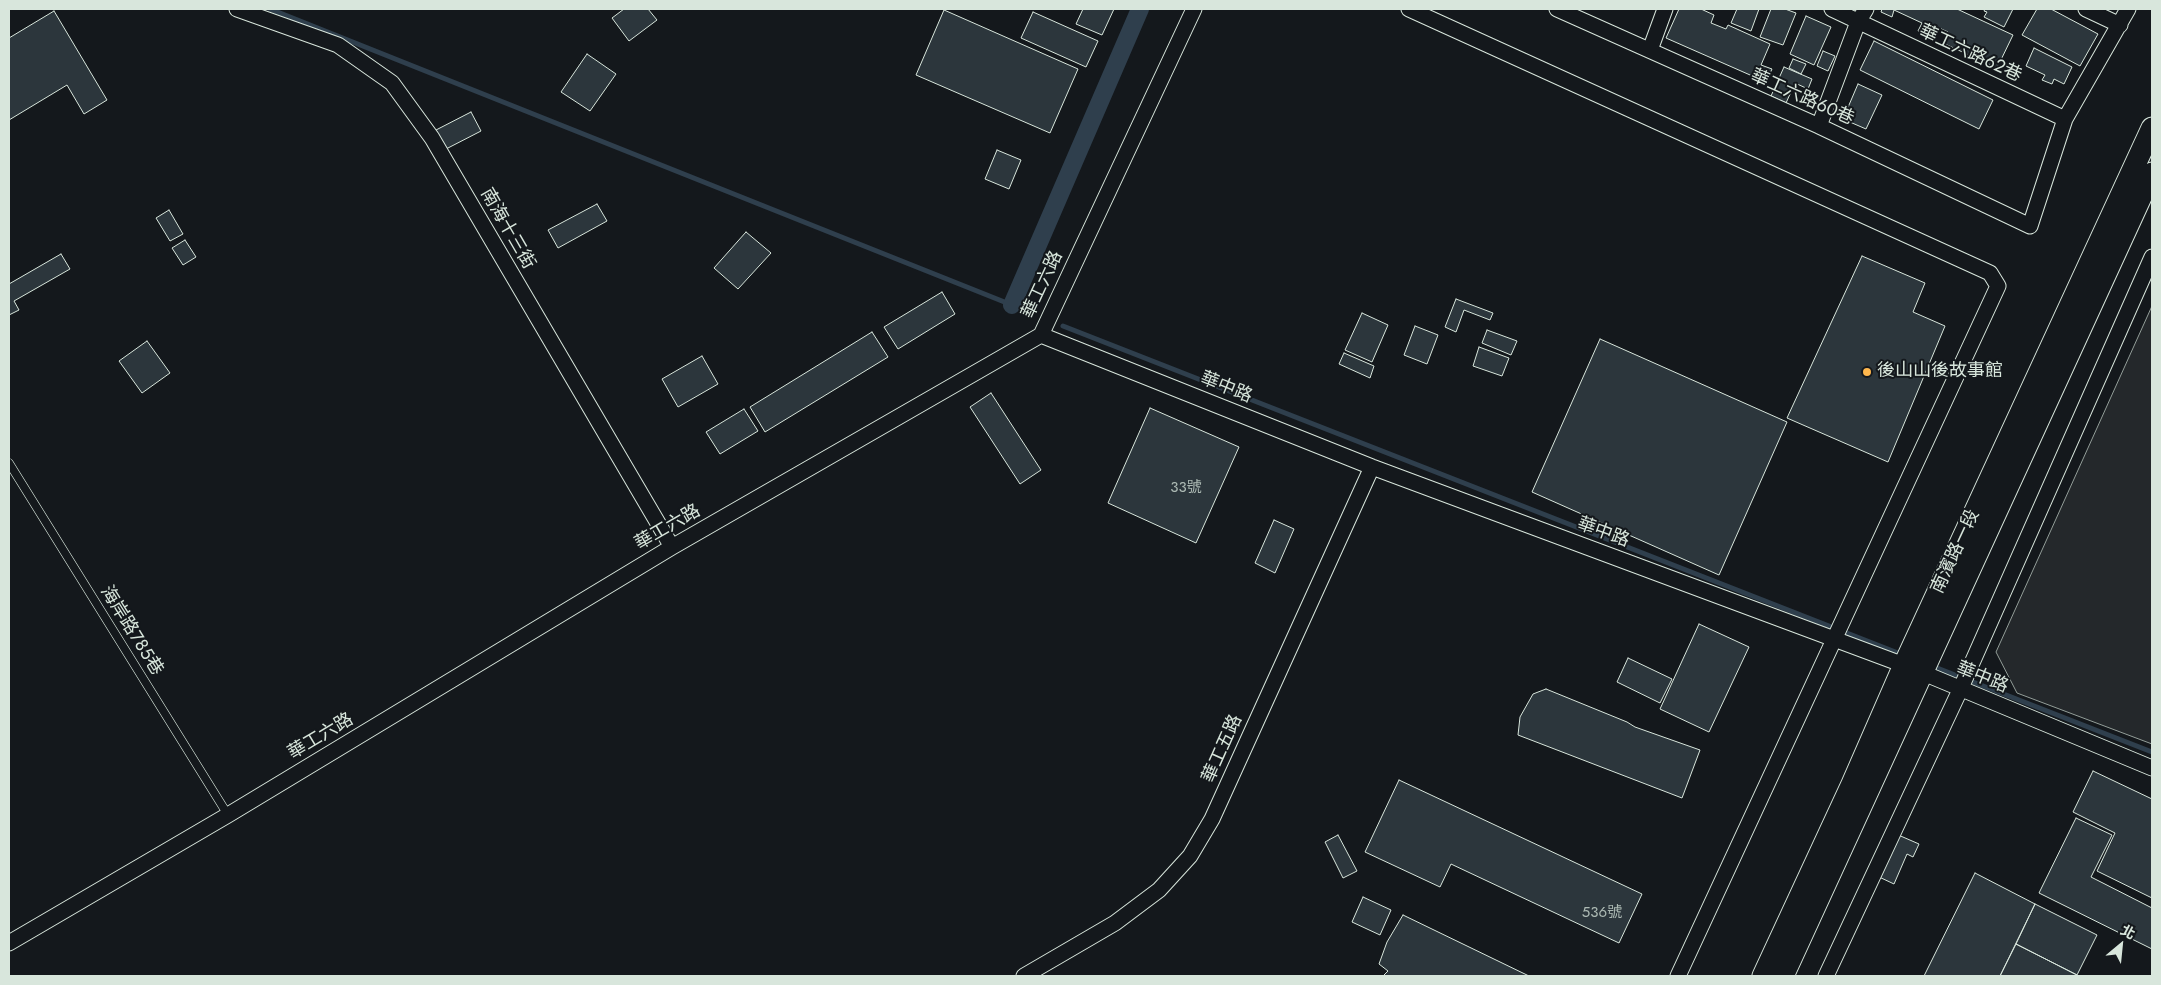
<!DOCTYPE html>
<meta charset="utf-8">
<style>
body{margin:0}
#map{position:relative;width:2161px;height:985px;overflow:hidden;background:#14181c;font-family:Jost,"Noto Sans TC",sans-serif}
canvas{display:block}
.frame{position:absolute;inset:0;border:10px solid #d8e6dc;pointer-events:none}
.north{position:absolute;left:2096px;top:920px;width:50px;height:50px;-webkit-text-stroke:4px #14181c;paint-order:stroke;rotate:28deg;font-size:14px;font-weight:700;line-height:20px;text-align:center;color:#d8e6dc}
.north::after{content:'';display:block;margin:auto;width:18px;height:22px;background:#d8e6dc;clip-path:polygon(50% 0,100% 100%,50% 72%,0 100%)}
</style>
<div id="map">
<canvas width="2161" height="985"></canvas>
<div class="frame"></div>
<div class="north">北</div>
</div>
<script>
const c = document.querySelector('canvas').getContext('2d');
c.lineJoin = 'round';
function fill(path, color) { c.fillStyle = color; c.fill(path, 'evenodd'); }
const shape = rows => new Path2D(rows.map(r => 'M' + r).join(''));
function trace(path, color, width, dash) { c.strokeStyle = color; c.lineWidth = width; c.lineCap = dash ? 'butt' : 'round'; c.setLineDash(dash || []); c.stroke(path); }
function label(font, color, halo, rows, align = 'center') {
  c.font = font + ' Jost,"Noto Sans TC",sans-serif'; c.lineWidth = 4; c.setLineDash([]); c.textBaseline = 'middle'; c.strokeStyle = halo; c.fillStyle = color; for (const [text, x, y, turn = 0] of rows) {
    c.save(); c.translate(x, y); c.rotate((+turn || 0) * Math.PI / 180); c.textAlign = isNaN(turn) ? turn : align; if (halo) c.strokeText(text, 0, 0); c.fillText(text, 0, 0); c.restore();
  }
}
const parking = shape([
 [2152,306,2152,744,2017,693,1996,652,2152,306]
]);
const stream = shape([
 [270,9,1012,305],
 [1063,326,1903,655],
 [1932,666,2152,752]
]);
const canal = shape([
 [1012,305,1140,9]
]);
const building = shape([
 [624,9,648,9,657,20,629,41,612,18,624,9],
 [1083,9,1114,9,1102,35,1076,24,1083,9],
 [1679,9,1701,9,1714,15,1711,23,1726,29,1728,25,1770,44,1761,65,1772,69,1766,82,1666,38,1679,9],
 [1737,9,1759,9,1751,31,1731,23,1737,9],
 [1771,9,1785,9,1796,13,1783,45,1760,37,1771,9],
 [1882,9,1957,9,2013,35,1997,68,1943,43,1948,32,1937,27,1932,38,1918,31,1922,23,1894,10,1892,17,1881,12,1882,9],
 [1985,9,2013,9,2004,27,1984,17,1987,12,1984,11,1985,9],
 [2037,9,2051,9,2098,34,2080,66,2022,35,2037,9],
 [944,10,1078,69,1050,133,916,75,944,10],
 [54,11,107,100,84,114,67,85,9,120,9,38,54,11],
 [1033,12,1098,41,1086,67,1021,38,1033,12],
 [1806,16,1831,27,1814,65,1790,54,1806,16],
 [1874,41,1993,100,1979,129,1860,70,1874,41],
 [2034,48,2072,67,2064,84,2054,79,2052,84,2042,80,2045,75,2026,66,2034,48],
 [1823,51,1835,56,1828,71,1817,66,1823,51],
 [587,54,616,74,590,111,561,92,587,54],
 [1793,59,1806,64,1801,74,1789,68,1793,59],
 [1784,67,1812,79,1808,89,1795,83,1786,103,1771,96,1784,67],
 [1858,84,1882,95,1866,129,1843,119,1858,84],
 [471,112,481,131,446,149,436,130,471,112],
 [997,150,1021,160,1009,189,985,179,997,150],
 [597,204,607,221,558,248,548,230,597,204],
 [169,210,183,234,170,241,156,218,169,210],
 [746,232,771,253,738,289,714,268,746,232],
 [185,240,196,257,183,265,172,248,185,240],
 [61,254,70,269,14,301,19,310,9,315,9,284,61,254],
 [1862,256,1925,283,1913,312,1945,326,1888,462,1787,418,1862,256],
 [942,292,955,314,898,349,884,327,942,292],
 [1456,299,1493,313,1490,320,1464,310,1456,332,1445,327,1456,299],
 [1362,313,1388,325,1372,362,1345,350,1362,313],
 [1415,326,1438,335,1427,364,1404,355,1415,326],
 [1487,330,1517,341,1511,355,1482,343,1487,330],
 [872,332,888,357,765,432,750,407,872,332],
 [1600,339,1787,422,1719,575,1532,492,1600,339],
 [147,341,170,373,142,393,119,361,147,341],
 [1479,347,1509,358,1502,376,1473,366,1479,347],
 [1344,353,1374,366,1370,378,1339,364,1344,353],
 [702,356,718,384,678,407,662,379,702,356],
 [991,393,1041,470,1020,484,970,407,991,393],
 [1150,408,1239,447,1196,543,1108,503,1150,408],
 [744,409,758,431,720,454,706,432,744,409],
 [1274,520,1294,529,1275,573,1255,563,1274,520],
 [1699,624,1749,647,1709,732,1660,709,1699,624],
 [1628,658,1672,679,1660,703,1617,682,1628,658],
 [1546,689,1627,722,1635,727,1700,750,1682,798,1518,735,1520,717,1533,694,1546,689],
 [2093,771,2152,799,2152,898,2097,871,2115,833,2073,812,2093,771],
 [1399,780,1642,894,1619,943,1451,864,1440,887,1365,852,1399,780],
 [2076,818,2112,835,2091,877,2152,908,2152,949,2039,893,2076,818],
 [1896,834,1919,844,1913,857,1907,854,1894,884,1877,876,1896,834],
 [1338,835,1357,871,1343,878,1325,842,1338,835],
 [1975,873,2035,904,2000,976,1924,976,1975,873],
 [1363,897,1391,910,1380,935,1352,922,1363,897],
 [2035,904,2097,935,2077,975,2016,944,2035,904],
 [1403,915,1529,976,1383,976,1388,971,1379,964,1387,942,1403,915],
 [2016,944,2077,975,2077,976,2000,976,2016,944]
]);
const lane = shape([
 [9,463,228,815]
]);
const street = shape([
 [237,9,338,45,392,83,432,138,672,547],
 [1409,9,1990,273,1998,286,1678,976],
 [1557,9,1819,126,2030,226,2065,119,2128,9],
 [1832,9,2065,119],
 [2086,9,2120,25],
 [1650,50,1665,9],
 [1819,126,1858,22,1866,9],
 [1041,335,1372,467,1904,665,2152,768],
 [9,943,228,815,672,547,1041,335,1194,9],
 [1024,976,1115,923,1159,890,1190,856,1212,819,1372,467],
 [1826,976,1960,690,2152,257]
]);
const secondary = shape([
 [1763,976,1852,784,1904,665,2152,128],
 [1783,976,2152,173]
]);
const markers = [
 [1867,372,5,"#ffb74d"]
];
const numberNames = [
 ["33號",1186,488],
 ["536號",1602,913]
];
const streetNames = [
 ["華工六路62巷",1970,54,25],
 ["華工六路60巷",1802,98,24],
 ["南海十三街",507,229,60],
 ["華工六路",1043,285,-65],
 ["華中路",1226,388,22],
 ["華工六路",668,528,-30],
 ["華中路",1603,533,20],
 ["南濱路一段",1956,552,-65],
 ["海岸路785巷",131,631,58],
 ["華中路",1982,678,22],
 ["華工六路",321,737,-31],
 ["華工五路",1223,749,-66]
];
const poiNames = [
 ["後山山後故事館",1877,372]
];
fill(parking, '#24282b');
trace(parking, '#939e99', 1);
trace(stream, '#2f3f4d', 5);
trace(canal, '#2f3f4d', 18);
fill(building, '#2c363c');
trace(building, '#d8e6dc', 1);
trace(lane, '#d8e6dc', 9);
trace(street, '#d8e6dc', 17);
trace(secondary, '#d8e6dc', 23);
trace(lane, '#14181c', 8);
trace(street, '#14181c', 15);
trace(secondary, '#14181c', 21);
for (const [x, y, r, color] of markers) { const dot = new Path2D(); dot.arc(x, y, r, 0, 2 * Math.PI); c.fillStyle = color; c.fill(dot); trace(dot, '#14181c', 2); }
label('15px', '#adbab4', null, numberNames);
label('18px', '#d8e6dc', '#14181c', streetNames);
label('18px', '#d8e6dc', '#14181c', poiNames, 'left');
</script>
